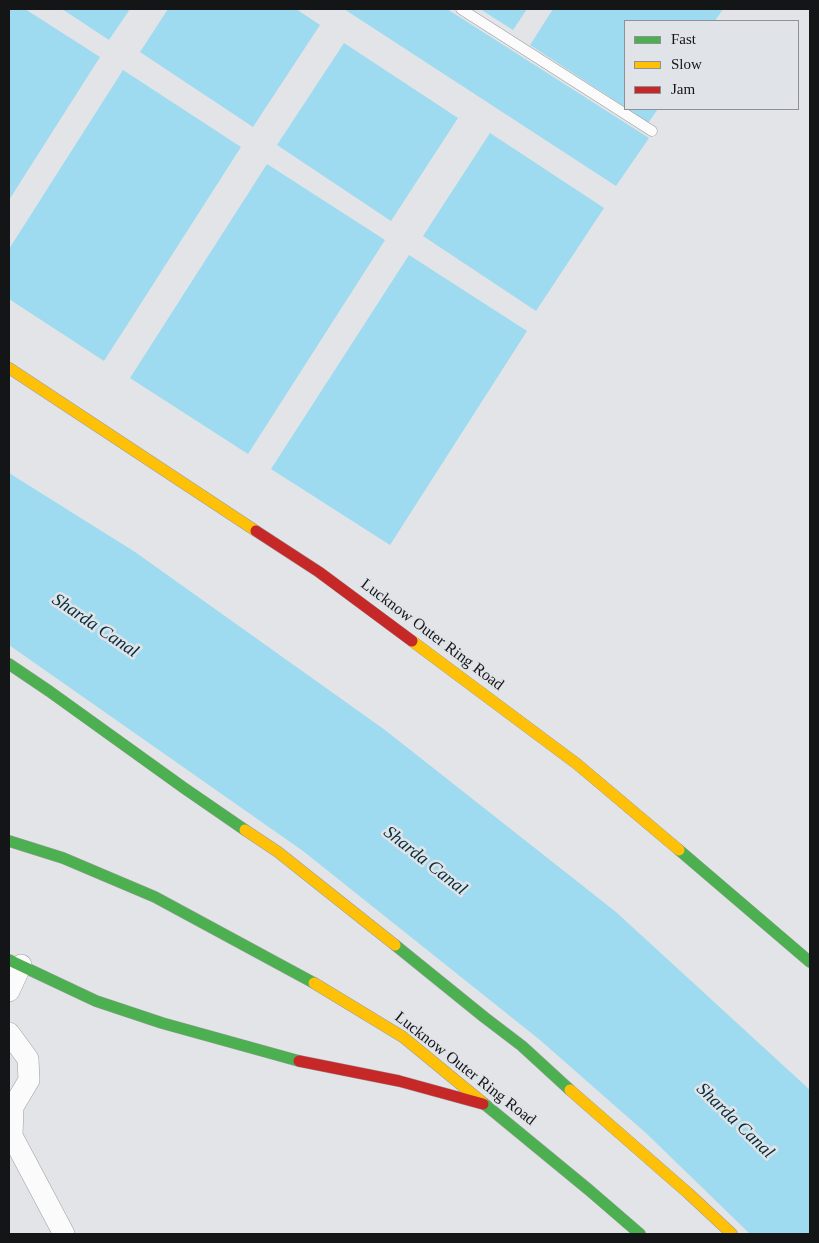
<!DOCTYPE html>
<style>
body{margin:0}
#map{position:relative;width:819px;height:1243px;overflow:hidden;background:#e2e4e7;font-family:"Times New Roman",serif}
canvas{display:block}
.frame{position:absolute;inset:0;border:10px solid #141517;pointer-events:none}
.legend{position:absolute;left:624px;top:20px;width:175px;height:90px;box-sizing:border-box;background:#e0e4e9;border:1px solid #8e9195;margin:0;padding:6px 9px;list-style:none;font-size:15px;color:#141517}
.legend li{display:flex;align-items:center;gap:10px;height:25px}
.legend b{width:25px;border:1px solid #8e9195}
</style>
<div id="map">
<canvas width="819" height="1243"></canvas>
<div class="frame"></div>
<ul class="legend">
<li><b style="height:6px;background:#4caf50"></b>Fast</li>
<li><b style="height:6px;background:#ffc107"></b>Slow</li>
<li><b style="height:6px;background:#c62828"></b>Jam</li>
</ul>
</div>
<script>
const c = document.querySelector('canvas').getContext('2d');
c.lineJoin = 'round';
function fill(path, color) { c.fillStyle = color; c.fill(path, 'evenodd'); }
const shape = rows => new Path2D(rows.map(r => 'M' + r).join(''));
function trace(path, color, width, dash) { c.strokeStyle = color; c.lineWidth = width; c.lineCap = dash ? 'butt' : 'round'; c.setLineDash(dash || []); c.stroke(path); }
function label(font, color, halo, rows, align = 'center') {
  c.font = font + ' "Times New Roman",serif'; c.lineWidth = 5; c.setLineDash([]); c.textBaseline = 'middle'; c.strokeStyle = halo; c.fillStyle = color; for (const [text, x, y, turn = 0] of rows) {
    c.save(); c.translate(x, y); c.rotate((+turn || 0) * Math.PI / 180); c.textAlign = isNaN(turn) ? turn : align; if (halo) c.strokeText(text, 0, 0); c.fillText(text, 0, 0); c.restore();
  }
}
const water = shape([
 [9,9,25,9,100,57,9,200],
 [62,9,130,9,109,40],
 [168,9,296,9,320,25,253,127,140,52],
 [344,9,447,9,649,138,616,186],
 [480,9,527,9,513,30],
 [553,9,723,9,715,21,625,21,625,107,530,45],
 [344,43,458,118,391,221,277,145],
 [123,70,241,147,104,361,9,299,9,249],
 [627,109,658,109,648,123],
 [490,133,604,208,536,311,423,236],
 [267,164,385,240,248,454,130,378],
 [409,255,527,331,390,545,271,469],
 [9,473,135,552,385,730,616,912,810,1090,810,1234,750,1234,647,1134,540,1040,303,851,9,645]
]);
const lane = shape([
 [461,9,652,131]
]);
const street = shape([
 [9,991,21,965],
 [9,1033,28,1059,29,1080,13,1107,9,1112],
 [13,1107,12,1136,64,1234]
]);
const fast = shape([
 [9,664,49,691,184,788,245,830],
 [9,841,63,858,155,897,314,983],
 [679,850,810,962],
 [395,945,484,1017,522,1046,570,1090],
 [9,960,96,1001,162,1023,299,1061],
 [482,1102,589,1190,640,1234]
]);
const slow = shape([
 [9,368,256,531],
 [412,641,577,764,679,850],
 [245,830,278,852,395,945],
 [314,983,403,1037,482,1102],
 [570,1090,688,1193,732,1234]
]);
const jam = shape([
 [256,531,319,572,412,641],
 [299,1061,399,1081,483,1104]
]);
const streetNames = [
 ["Lucknow Outer Ring Road",432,635,37],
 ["Lucknow Outer Ring Road",465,1069,38]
];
const waterNames = [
 ["Sharda Canal",95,626,34],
 ["Sharda Canal",425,861,38],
 ["Sharda Canal",735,1121,44]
];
fill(water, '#9edbf0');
trace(lane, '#9d9ea1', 11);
trace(street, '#9d9ea1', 22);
trace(fast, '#9d9ea1', 12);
trace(slow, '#9d9ea1', 12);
trace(jam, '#9d9ea1', 12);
trace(lane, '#fbfbfb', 10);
trace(street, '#fbfbfb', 21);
trace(fast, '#4caf50', 11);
trace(slow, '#ffc107', 11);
trace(jam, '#c62828', 11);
label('16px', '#141517', '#e0e4e9', streetNames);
label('italic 18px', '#042f3b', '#e0e4e9', waterNames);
</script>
